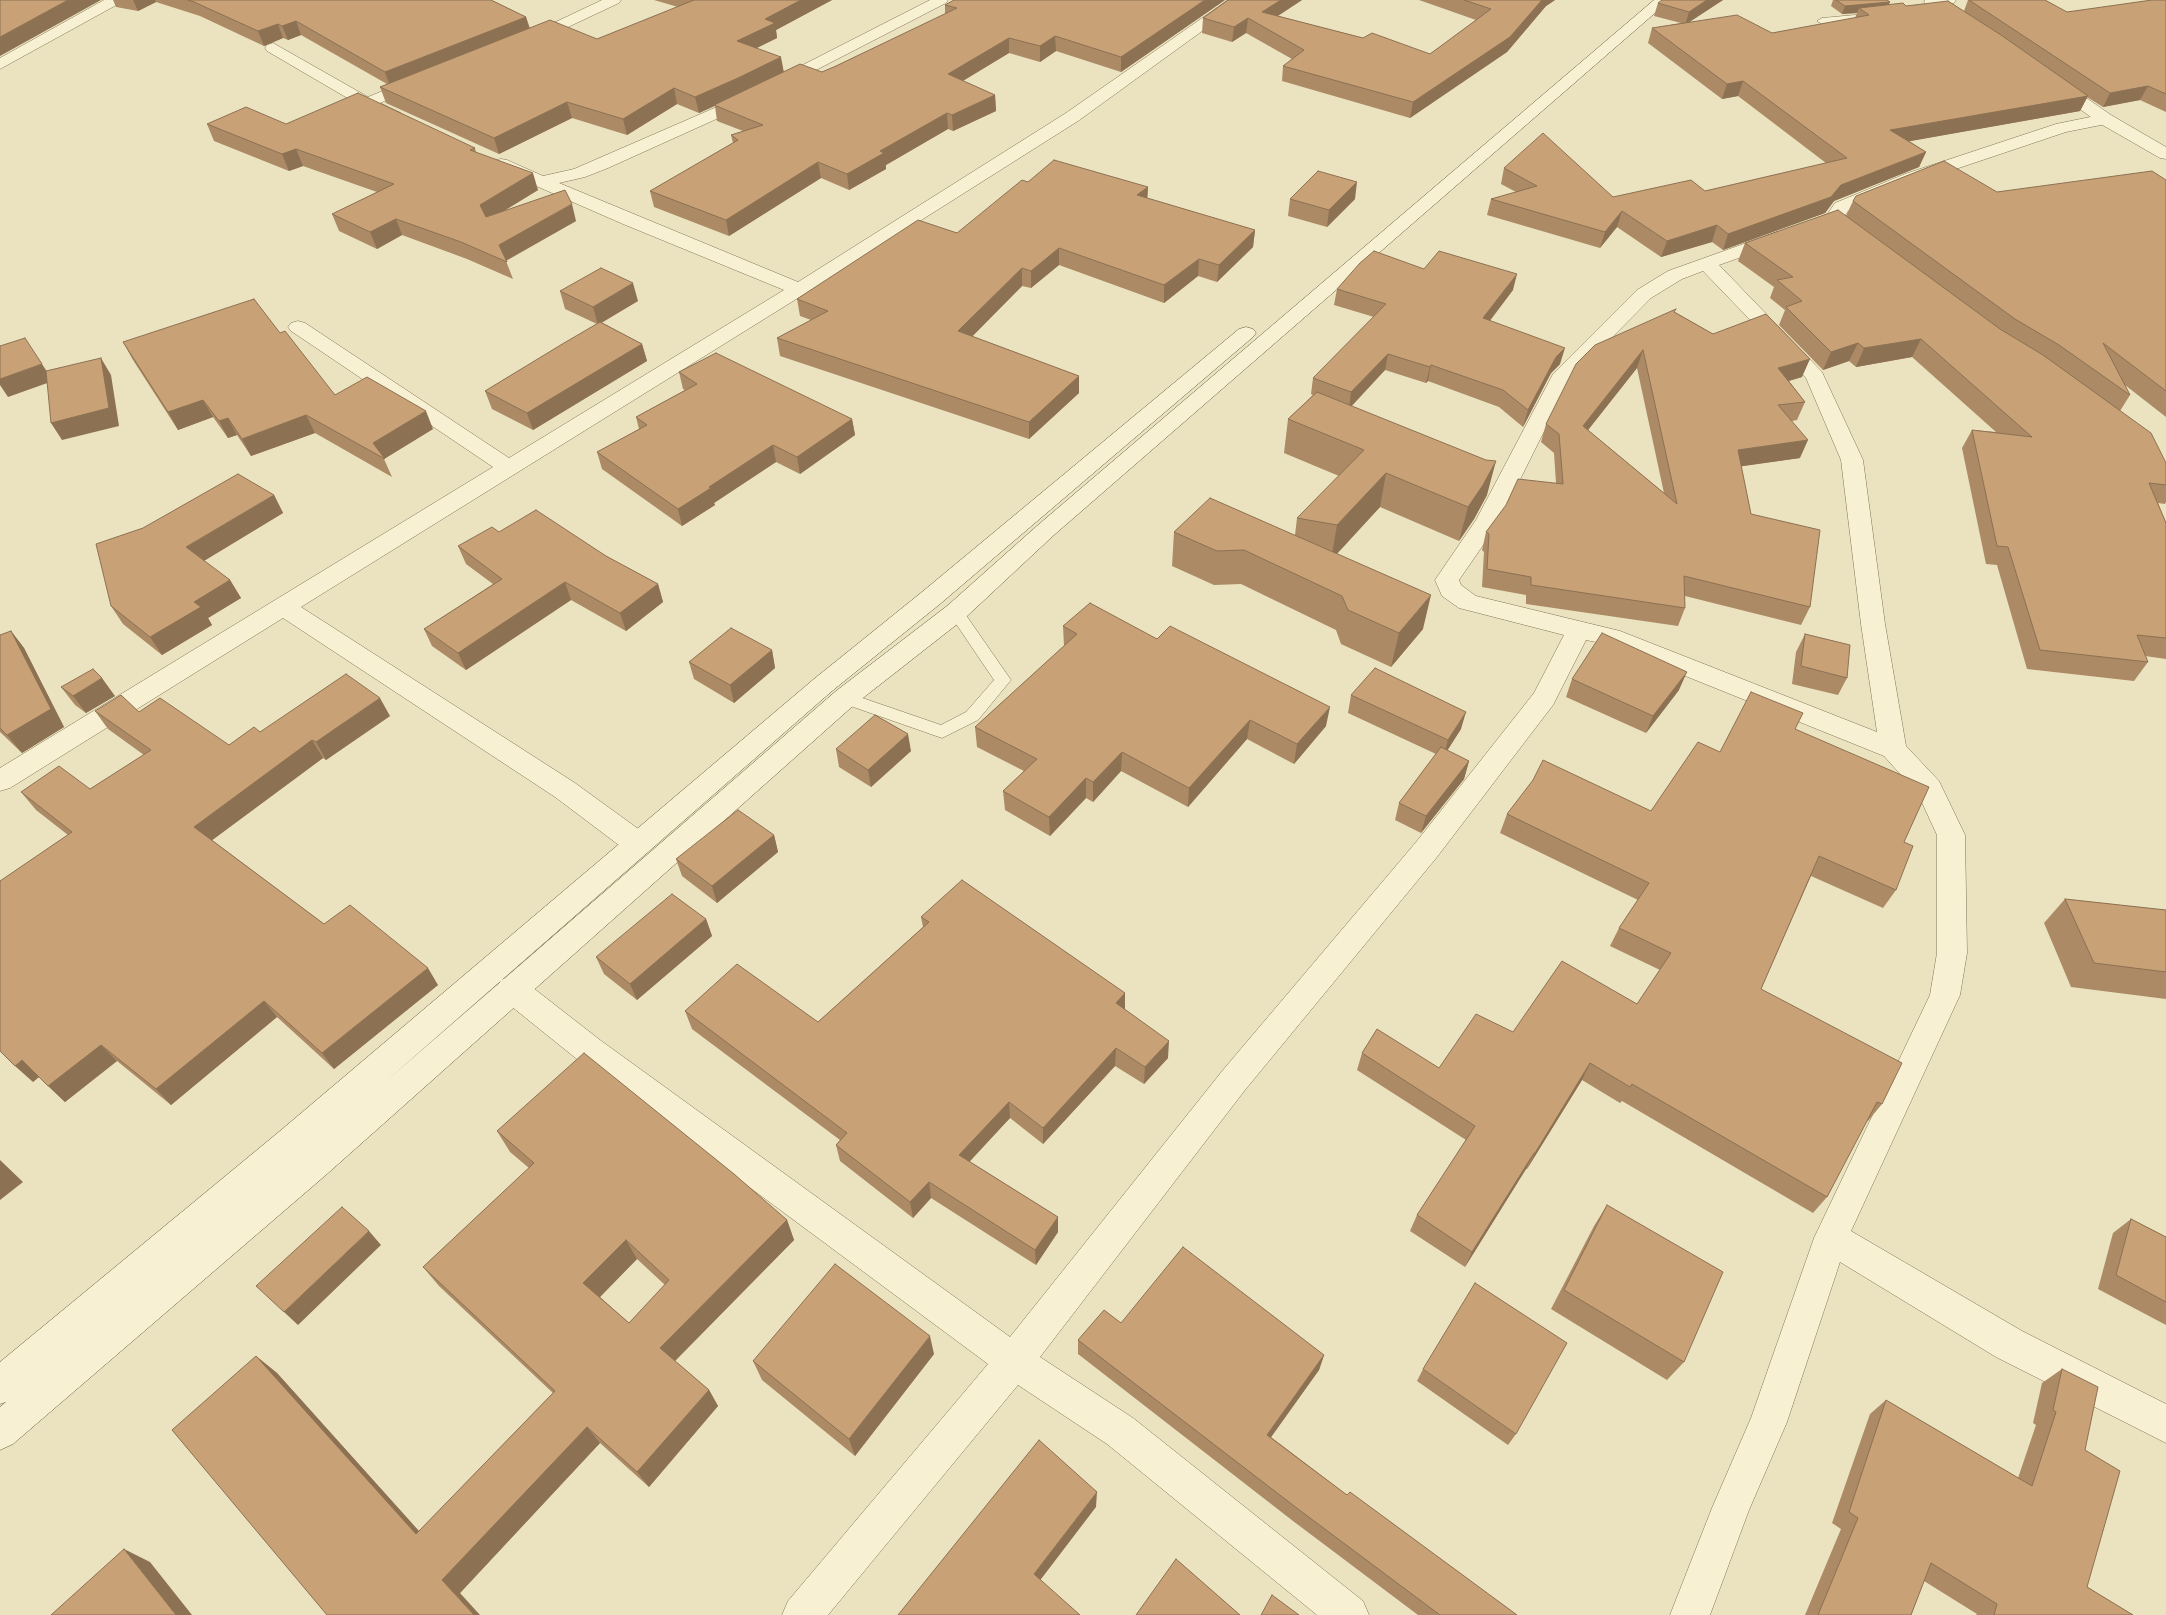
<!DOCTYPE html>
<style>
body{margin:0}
canvas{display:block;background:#ebe3bf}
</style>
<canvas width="2166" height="1615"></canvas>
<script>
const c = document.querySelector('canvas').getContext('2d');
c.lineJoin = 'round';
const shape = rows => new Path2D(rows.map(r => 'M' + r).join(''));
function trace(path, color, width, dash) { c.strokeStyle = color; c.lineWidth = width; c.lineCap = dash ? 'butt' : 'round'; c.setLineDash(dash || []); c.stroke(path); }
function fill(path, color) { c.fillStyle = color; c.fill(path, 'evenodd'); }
const service = shape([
 [1877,13,1882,16,1880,18,1822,24,1817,21,1822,18,1877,13],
 [956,607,961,608,1011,680,978,720,942,738,839,702,837,698,839,694,845,692,941,725,966,712,994,680,948,612,951,608,956,607]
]);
const minor = shape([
 [104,0,122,0,120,3,0,69,0,58,104,0],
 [602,0,621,0,619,3,532,44,522,44,519,41,522,38,602,0],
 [930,0,948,0,946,3,754,102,608,168,585,177,559,183,798,282,1066,113,1228,0,1245,0,1078,121,806,293,301,607,575,783,648,836,652,844,648,852,638,855,628,852,555,797,283,618,10,788,0,791,0,768,493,467,291,331,288,327,291,323,298,321,305,323,509,458,784,290,623,224,495,168,492,164,495,160,501,159,507,160,543,176,574,169,742,96,930,0],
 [1925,0,1956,0,1954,3,1931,6,1926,5,1924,2,1925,0],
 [273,43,368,97,411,79,423,79,425,82,423,85,380,103,401,113,403,117,401,121,389,121,361,106,267,51,265,48,267,45,273,43],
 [2105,114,2111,115,2113,119,2111,123,2066,132,1917,182,1848,211,1843,218,1862,230,1864,234,1862,238,1855,240,1848,238,1824,219,1835,203,1905,174,2056,124,2105,114],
 [1777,232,1784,234,1786,238,1784,242,1719,265,1822,372,1863,460,1885,624,1906,746,1939,781,1965,835,1967,953,1960,995,1851,1231,2022,1331,2166,1404,2166,1443,1996,1357,1840,1262,1787,1422,1749,1510,1710,1615,1670,1615,1712,1508,1751,1418,1814,1238,1930,995,1937,953,1937,835,1918,794,1884,756,1606,644,1586,640,1553,705,1437,857,1245,1090,1040,1357,1133,1418,1363,1601,1369,1615,1317,1615,1107,1444,1018,1385,828,1615,782,1615,788,1601,988,1364,578,1060,501,998,497,989,501,980,512,976,523,980,600,1040,1010,1337,1223,1070,1417,841,1534,693,1564,635,1459,608,1442,596,1435,580,1476,520,1553,374,1637,290,1668,271,1777,232],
 [1703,271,1806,378,1841,460,1861,624,1877,732,1620,631,1476,596,1461,585,1459,580,1499,522,1569,381,1651,298,1682,279,1703,271]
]);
const tertiary = shape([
 [2053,77,2059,79,2111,115,2166,147,2166,159,2160,158,2099,123,2047,85,2045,82,2047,79,2053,77]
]);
const secondary = shape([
 [1654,0,1670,0,1054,535,965,618,854,705,327,1174,13,1444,0,1450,0,1407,6,1402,0,1404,0,1362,280,1131,814,679,922,592,1239,329,1246,327,1253,329,1256,333,1253,337,940,604,832,691,384,1083,836,691,947,606,1038,525,1654,0]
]);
const wall = shape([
 [113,0,491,0,526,17,530,28,597,39,678,7,654,0,832,0,776,30,777,38,757,48,784,72,822,72,836,66,945,14,945,5,954,0,1225,0,1121,72,1056,51,1040,62,1009,53,963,81,995,95,996,111,953,131,948,129,886,165,886,169,849,190,821,178,729,236,654,207,650,191,733,143,731,135,743,131,717,121,715,106,699,113,677,104,627,135,572,118,499,154,386,103,380,87,387,84,301,35,288,40,283,38,264,46,200,16,156,2,138,11,116,7],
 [1228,0,1302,0,1278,16,1363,38,1430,54,1476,20,1419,0,1555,0,1546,6,1507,52,1410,118,1282,81,1283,66,1292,59,1246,33,1232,42,1202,33,1203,18],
 [1723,0,1689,22,1772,33,1855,18,1857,13,1842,14,1831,6,1833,0,1887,0,1890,2,1888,5,1964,11,1968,0,2067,12,2166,0,2166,112,2140,100,2103,107,2087,97,2080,111,1909,141,1926,152,1919,167,1834,201,1825,213,1723,250,1712,242,1661,257,1617,227,1600,248,1487,215,1491,199,1516,192,1501,184,1504,168,1613,197,1705,191,1826,163,1738,96,1722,99,1648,43,1652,28,1681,23,1654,16,1658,3],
 [207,124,286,124,475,148,476,152,538,190,505,210,576,221,506,261,513,279,467,259,402,235,377,249,339,231,332,214,377,192,303,166,289,171,214,141],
 [2166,180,2166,417,2125,385,2130,395,2120,411,2166,463,2166,502,2165,504,2158,503,2166,523,2166,659,2145,656,2148,662,2134,681,2027,669,1997,565,1986,564,1962,448,1972,430,1996,432,1912,357,1856,367,1849,361,1823,370,1779,325,1785,310,1770,298,1774,287,1738,261,1745,243,1846,216,1853,201,1997,192],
 [1028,182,1148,187,1147,198,1255,230,1253,247,1217,282,1198,276,1164,303,1059,265,1031,288,1022,286,972,336,1079,376,1079,393,1029,439,780,356,777,338,811,320,800,316,797,299,957,233],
 [1290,199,1355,199,1327,227,1288,216],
 [1424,269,1513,290,1490,321,1560,364,1551,373,1523,427,1499,407,1428,381,1426,383,1385,370,1351,406,1487,495,1474,519,1459,541,1380,507,1337,554,1423,629,1391,667,1341,644,1336,630,1241,584,1214,585,1172,566,1174,532,1295,535,1297,518,1339,476,1284,453,1288,419,1313,395,1311,394,1313,378,1374,317,1334,305,1337,289],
 [560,291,638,301,601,322,642,344,647,361,533,430,492,409,485,391,597,324,565,309],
 [1675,312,1713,334,1802,377,1789,381,1805,402,1797,420,1792,421,1800,458,1741,466,1751,514,1810,607,1801,625,1685,596,1685,608,1678,626,1526,604,1526,595,1482,587,1484,552,1482,550,1486,532,1556,483,1554,453,1541,442,1546,424],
 [1637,368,1664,493,1588,430],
 [280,333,335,395,433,429,384,459,392,477,315,433,251,456,237,435,228,438,213,417,178,430,133,360,123,342],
 [679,372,852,419,855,435,800,474,776,462,714,503,715,505,682,526,602,469,597,452,639,429,636,417,685,390,683,389],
 [274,495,283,513,204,561,230,580,241,598,208,618,212,625,162,655,123,624,111,606],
 [499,532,606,556,658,584,663,602,626,631,571,600,466,670,432,646,424,629,493,584,466,564,458,546],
 [1063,626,1157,639,1326,726,1294,764,1247,739,1188,807,1121,771,1093,802,1086,798,1050,836,1005,810,1003,791,1024,771,977,747,975,727,1064,646],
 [11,631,24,648,64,727,22,753,0,732,0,635],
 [1805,634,1847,678,1838,695,1792,684,1796,652],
 [772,650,775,668,734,703,694,679,689,662],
 [1572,679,1679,690,1646,733,1566,697],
 [61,687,115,696,86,713,75,705],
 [1351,695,1461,729,1447,751,1469,761,1464,779,1421,833,1395,820,1399,803,1436,754,1348,713],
 [95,711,139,712,229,745,260,732,390,716,326,760,323,758,212,840,324,924,438,985,334,1069,277,1017,171,1105,117,1061,65,1102,39,1077,33,1082,68,835,36,810,21,792,90,789,144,755,108,729],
 [1795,729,1904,842,1896,890,1883,908,1811,876,1761,989,1882,1104,1868,1121,1867,1120,1827,1197,1813,1213,1622,1101,1620,1103,1582,1080,1527,1169,1526,1169,1465,1267,1410,1231,1417,1215,1466,1140,1357,1070,1362,1053,1439,1068,1513,1032,1637,1004,1660,970,1610,946,1619,928,1638,900,1500,833,1507,814,1651,811,1720,752],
 [836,749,911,751,871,787,839,767],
 [774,835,778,852,717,903,682,876,676,859],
 [2065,899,2166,910,2166,999,2071,987,2044,923],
 [921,917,1125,993,1125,1009,1168,1058,1144,1084,1115,1066,1043,1144,1010,1118,969,1161,1058,1217,1058,1232,1036,1265,931,1198,913,1218,840,1161,836,1145,840,1140,692,1029,685,1011,818,1022,923,927],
 [706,919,712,936,637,1000,604,974,596,957],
 [497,1131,787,1220,794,1240,675,1361,709,1390,718,1406,649,1487,600,1443,460,1593,327,1615,256,1356,277,1373,419,1531,553,1393,439,1286,423,1267,529,1168,510,1152],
 [637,1259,665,1285,629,1323,600,1297],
 [1607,1205,1684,1362,1667,1380,1551,1309,1594,1226],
 [2131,1219,2166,1237,2166,1325,2098,1289,2113,1233],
 [1121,1323,1324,1355,1319,1370,1271,1437,1347,1495,1517,1615,1418,1615,1293,1521,1078,1354,1078,1340],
 [934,1354,855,1456,762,1380,753,1361],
 [1423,1369,1516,1434,1508,1445,1417,1381],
 [2062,1369,2085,1450,2087,1587,2133,1615,1976,1615,1977,1614,1924,1581,1911,1615,1805,1615,1841,1529,1832,1523,1870,1414,1886,1400,2018,1478,2036,1425,2033,1423,2042,1383]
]);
const shadedWall = shape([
 [68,0,101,0,0,56,0,37],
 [133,0,155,0,156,2,138,11],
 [801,0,832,0,776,30,777,38,740,56,737,41,765,19],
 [1205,0,1225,0,1121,72,1121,57],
 [1281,0,1302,0,1262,26,1262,12],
 [1542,0,1555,0,1546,6,1507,52,1410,118,1413,102],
 [1707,0,1723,0,1685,25,1689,12],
 [1890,2,1886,10,1859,8,1857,13,1842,14,1845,6],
 [526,17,530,31,390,86,385,72],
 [1248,18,1246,33,1232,42,1234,27],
 [296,21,301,35,288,40,282,26],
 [278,24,283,38,264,46,258,31],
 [1055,36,1056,51,1040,62,1040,46],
 [1009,38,1009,53,949,89,948,74],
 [781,57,784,73,699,113,695,97],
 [1743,81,1738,96,1722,99,1727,84],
 [2148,86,2140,100,2103,107,2110,93],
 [674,88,677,104,627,135,623,119],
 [995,95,996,111,953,131,952,115],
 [2088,96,2080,111,1883,146,1890,130],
 [567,102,572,118,499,154,494,138],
 [947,113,948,129,886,165,886,169,849,190,847,174,880,151],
 [296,149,303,166,289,171,282,154],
 [1926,152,1919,167,1834,201,1825,213,1723,250,1728,234,1841,185],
 [818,162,821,178,729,236,726,220],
 [533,173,538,190,486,222,480,205],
 [1357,182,1355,199,1327,227,1329,210],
 [1148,187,1147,204,1137,195],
 [572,204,576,221,505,261,499,245],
 [1622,211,1617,227,1600,248,1605,232],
 [396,219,402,235,377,249,370,232],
 [1717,225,1712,242,1661,257,1667,241],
 [1255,230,1253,247,1217,282,1219,265],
 [1059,248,1059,265,1031,288,1031,271],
 [1199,259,1198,276,1164,303,1164,285],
 [1022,268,1022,286,960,349,958,331],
 [1517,274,1513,290,1479,334,1483,318],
 [633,283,638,301,598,325,593,307],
 [1921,339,1912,357,1856,367,1864,348],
 [1858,343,1849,361,1823,370,1831,352],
 [642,344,647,361,533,430,527,413],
 [1565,348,1560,364,1551,373,1523,427,1528,410,1556,357],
 [1643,350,1637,368,1577,444,1583,426],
 [1388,354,1385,370,1349,409,1351,392],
 [101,358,111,375,119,426,62,440,51,423],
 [1810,359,1802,377,1771,386,1778,368],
 [42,364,53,381,8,397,0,385,0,379],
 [1431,365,1428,381,1426,383,1430,367],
 [1079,376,1079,393,1029,439,1029,422],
 [203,400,213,417,178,430,168,412],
 [426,411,433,429,384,459,373,443],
 [306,415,315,433,251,456,242,439],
 [228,418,237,435,228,438,219,421],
 [852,419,855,435,800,474,797,457],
 [1808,440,1800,458,1730,468,1738,450],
 [773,445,776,462,714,503,715,505,682,526,678,509,709,487],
 [1496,461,1487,495,1474,519,1459,541,1468,507],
 [1386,473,1380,507,1331,560,1337,525],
 [274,495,283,513,197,565,186,547],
 [230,580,241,598,208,618,212,625,162,655,150,637,194,602],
 [565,582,571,600,466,670,458,653],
 [658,584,663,602,626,631,620,613],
 [1431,595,1423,629,1391,667,1399,633],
 [11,631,24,648,64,727,22,753,7,735],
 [772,650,775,668,734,703,730,685],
 [1687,672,1679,690,1646,733,1653,716],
 [102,678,115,696,86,713,73,696],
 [380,698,390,716,326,760,316,742],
 [1330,707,1326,726,1294,764,1297,744],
 [1466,712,1461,729,1443,757,1448,740],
 [1250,720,1247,739,1188,807,1189,788],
 [908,734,911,751,871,787,868,770],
 [312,740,323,758,207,844,194,827],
 [1122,752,1121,771,1093,802,1093,782],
 [1469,761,1464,779,1421,833,1426,816],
 [1086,778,1086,798,1050,836,1049,817],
 [774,835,778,852,717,903,712,886],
 [706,919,712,936,637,1000,630,984],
 [428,968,438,985,334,1069,322,1053],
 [1125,993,1125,1011,1116,1003],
 [264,1001,277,1017,171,1105,156,1089],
 [1169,1041,1168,1058,1144,1084,1145,1067],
 [101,1045,117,1061,65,1102,48,1086],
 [1116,1048,1115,1066,1043,1144,1043,1128],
 [22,1060,40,1076,33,1082,15,1066],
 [1590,1063,1582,1080,1527,1169,1535,1153],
 [1009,1102,1010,1118,961,1171,959,1155],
 [1534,1153,1526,1169,1465,1267,1472,1252],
 [0,1160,23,1182,0,1200],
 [929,1182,931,1198,913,1218,910,1202],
 [1058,1217,1058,1232,1036,1265,1035,1250],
 [787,1220,794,1240,671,1365,660,1348],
 [369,1231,381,1245,298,1325,284,1312],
 [626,1240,637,1259,596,1301,583,1283],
 [930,1336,934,1354,855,1456,849,1439],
 [1324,1355,1319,1370,1264,1447,1267,1435],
 [256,1356,277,1373,434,1548,416,1534],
 [709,1390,718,1406,649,1487,637,1472],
 [587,1427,600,1443,460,1593,480,1615,474,1615,442,1580],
 [1097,1492,1096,1507,1035,1587,1034,1574],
 [124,1549,150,1562,192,1615,176,1615]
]);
const building = shape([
 [0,0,68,0,0,37,0,0],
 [188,0,491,0,526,17,385,72,296,21,282,26,278,24,258,31,194,2,188,0],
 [694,0,801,0,765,19,775,23,737,41,781,57,738,78,695,97,674,88,623,119,567,102,494,138,380,87,550,20,597,39,694,0],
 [954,0,1205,0,1121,57,1055,36,1040,46,1009,38,948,74,995,95,952,115,947,113,880,151,884,153,847,174,818,162,726,220,650,191,738,140,731,135,763,125,714,105,800,64,822,72,836,66,957,8,945,5,954,0],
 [1228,0,1281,0,1262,12,1363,38,1372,33,1430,54,1491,9,1464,0,1542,0,1510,37,1413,102,1283,66,1304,50,1248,18,1234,27,1203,18,1228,0],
 [1662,0,1707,0,1689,12,1658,3,1662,0],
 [1836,0,1887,0,1890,2,1845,6,1836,0],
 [1969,0,2045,0,2067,12,2152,0,2166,0,2166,94,2148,86,2110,93,1969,0],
 [1948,1,2001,35,2088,96,1890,130,1926,152,1841,185,1831,197,1728,234,1717,225,1667,241,1622,211,1605,232,1491,199,1537,186,1504,168,1543,133,1613,197,1691,180,1705,191,1847,158,1743,81,1727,84,1652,28,1737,15,1772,33,1869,15,1859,8,1903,3,1906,6,1948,1],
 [358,93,475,148,470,150,533,173,480,205,486,217,565,190,572,204,499,245,507,262,461,242,396,219,370,232,332,214,394,184,296,149,282,154,207,124,246,107,286,124,358,93],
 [1054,160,1148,187,1137,195,1255,230,1219,265,1199,259,1164,285,1059,248,1031,271,1022,268,958,331,1079,376,1029,422,777,338,828,311,797,299,918,220,957,233,1022,180,1028,182,1054,160],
 [1944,161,1997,192,2152,171,2166,180,2166,391,2103,343,2130,395,2059,345,2015,319,1853,201,1856,196,1944,161],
 [1318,171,1357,182,1329,210,1290,199,1318,171],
 [1838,210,2000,329,2043,355,2151,433,2166,463,2166,485,2149,483,2166,523,2166,638,2137,635,2148,662,2040,650,2008,547,1997,546,1972,430,2032,437,1921,339,1864,348,1858,343,1831,352,1786,307,1802,301,1777,280,1793,277,1745,243,1838,210],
 [1374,251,1424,269,1439,251,1517,274,1483,318,1565,348,1556,357,1528,410,1503,390,1431,365,1430,367,1388,354,1351,392,1313,378,1386,304,1337,289,1360,263,1374,251],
 [601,268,633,283,593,307,560,291,601,268],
 [254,299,280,333,285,331,335,395,367,377,426,411,373,443,385,459,306,415,242,439,228,418,219,421,203,400,168,412,123,342,254,299],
 [1676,309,1674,312,1713,334,1766,314,1810,359,1778,368,1805,402,1778,405,1808,440,1738,450,1751,514,1820,530,1810,607,1684,576,1685,608,1531,585,1531,577,1487,569,1489,534,1486,532,1506,505,1518,479,1563,484,1559,434,1546,424,1576,364,1595,345,1676,309],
 [1643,350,1677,504,1583,426,1643,350],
 [600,322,642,344,527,413,485,391,564,343,600,322],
 [25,338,42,364,0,379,0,346,25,338],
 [716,353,852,419,797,457,773,445,709,487,711,488,678,509,597,452,647,425,636,417,697,384,679,372,716,353],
 [101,358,109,408,51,423,46,371,101,358],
 [1317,392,1486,460,1496,461,1483,485,1468,507,1386,473,1337,525,1297,518,1364,450,1288,419,1317,392],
 [238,474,274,495,186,547,230,580,194,602,201,607,150,637,111,606,96,544,143,528,238,474],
 [1210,498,1431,595,1399,633,1348,610,1342,596,1244,550,1217,551,1174,532,1210,498],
 [536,510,606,556,658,584,620,613,565,582,458,653,424,629,502,579,458,546,492,527,499,532,536,510],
 [1090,603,1157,639,1170,626,1330,707,1297,744,1250,720,1189,788,1122,752,1093,782,1086,778,1049,817,1003,791,1037,759,975,727,1077,634,1063,626,1090,603],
 [731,628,772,650,730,685,689,662,731,628],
 [11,631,51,709,7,735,0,728,0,635,11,631],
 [1602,633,1687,672,1653,716,1572,679,1602,633],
 [1805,634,1850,645,1847,678,1801,666,1805,634],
 [1375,668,1466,712,1448,740,1351,695,1375,668],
 [93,669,102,678,73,696,61,687,93,669],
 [346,674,380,698,316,742,312,740,194,827,324,924,350,905,428,968,322,1053,264,1001,156,1089,101,1045,48,1086,22,1060,15,1066,0,1051,0,881,72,832,21,792,59,766,90,789,151,750,95,711,121,695,139,712,160,698,229,745,254,727,260,732,346,674],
 [1751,692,1803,713,1795,729,1929,787,1904,842,1913,846,1896,890,1819,856,1761,989,1902,1063,1882,1104,1877,1102,1827,1197,1632,1084,1630,1087,1590,1063,1535,1153,1534,1153,1472,1252,1417,1215,1475,1126,1362,1053,1377,1029,1439,1068,1476,1014,1513,1032,1562,961,1637,1004,1671,953,1619,928,1649,883,1507,814,1533,780,1543,760,1651,811,1698,742,1720,752,1751,692],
 [875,715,908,734,868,770,836,749,875,715],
 [1441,747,1469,761,1426,816,1399,803,1441,747],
 [738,810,774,835,712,886,676,859,738,810],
 [962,880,1125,993,1116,1003,1169,1041,1145,1067,1116,1048,1043,1128,1009,1102,959,1155,1058,1217,1035,1250,929,1182,910,1202,836,1145,847,1133,685,1011,737,964,818,1022,929,922,921,917,962,880],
 [672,894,706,919,630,984,596,957,672,894],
 [2065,899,2166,910,2166,972,2094,963,2065,899],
 [584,1053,734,1174,787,1220,660,1348,709,1390,637,1472,587,1427,442,1580,474,1615,327,1615,172,1430,256,1356,416,1534,555,1391,423,1267,534,1163,497,1131,584,1053],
 [626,1240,669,1280,629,1323,583,1283,626,1240],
 [1607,1205,1723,1272,1684,1362,1564,1290,1607,1205],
 [342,1207,369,1231,284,1312,256,1286,342,1207],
 [2131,1219,2166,1237,2166,1302,2116,1275,2131,1219],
 [1183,1247,1324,1355,1267,1435,1347,1495,1350,1492,1517,1615,1440,1615,1298,1509,1078,1340,1104,1310,1121,1323,1183,1247],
 [835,1264,930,1336,849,1439,753,1361,835,1264],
 [1475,1283,1567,1343,1516,1434,1423,1369,1475,1283],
 [2062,1369,2098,1387,2085,1450,2120,1471,2087,1587,2133,1615,1994,1615,1997,1604,1931,1563,1911,1615,1818,1615,1858,1518,1849,1512,1886,1400,2032,1486,2056,1412,2053,1410,2062,1369],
 [1039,1440,1097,1492,1034,1574,1080,1615,898,1615,1039,1440],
 [124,1549,176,1615,51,1615,124,1549],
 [1176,1559,1240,1615,1136,1615,1176,1559],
 [1272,1595,1299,1615,1261,1615,1272,1595]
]);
trace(service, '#837458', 1);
trace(minor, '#837458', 1);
trace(tertiary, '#837458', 1);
trace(secondary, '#65553c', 1);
fill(service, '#f7f0d2');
fill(minor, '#f7f0d2');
fill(tertiary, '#f7f0d2');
fill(secondary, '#f7f0d2');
fill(wall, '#ac8a65');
fill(shadedWall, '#8c7153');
fill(building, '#c8a176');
trace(building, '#8c7153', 1);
</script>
